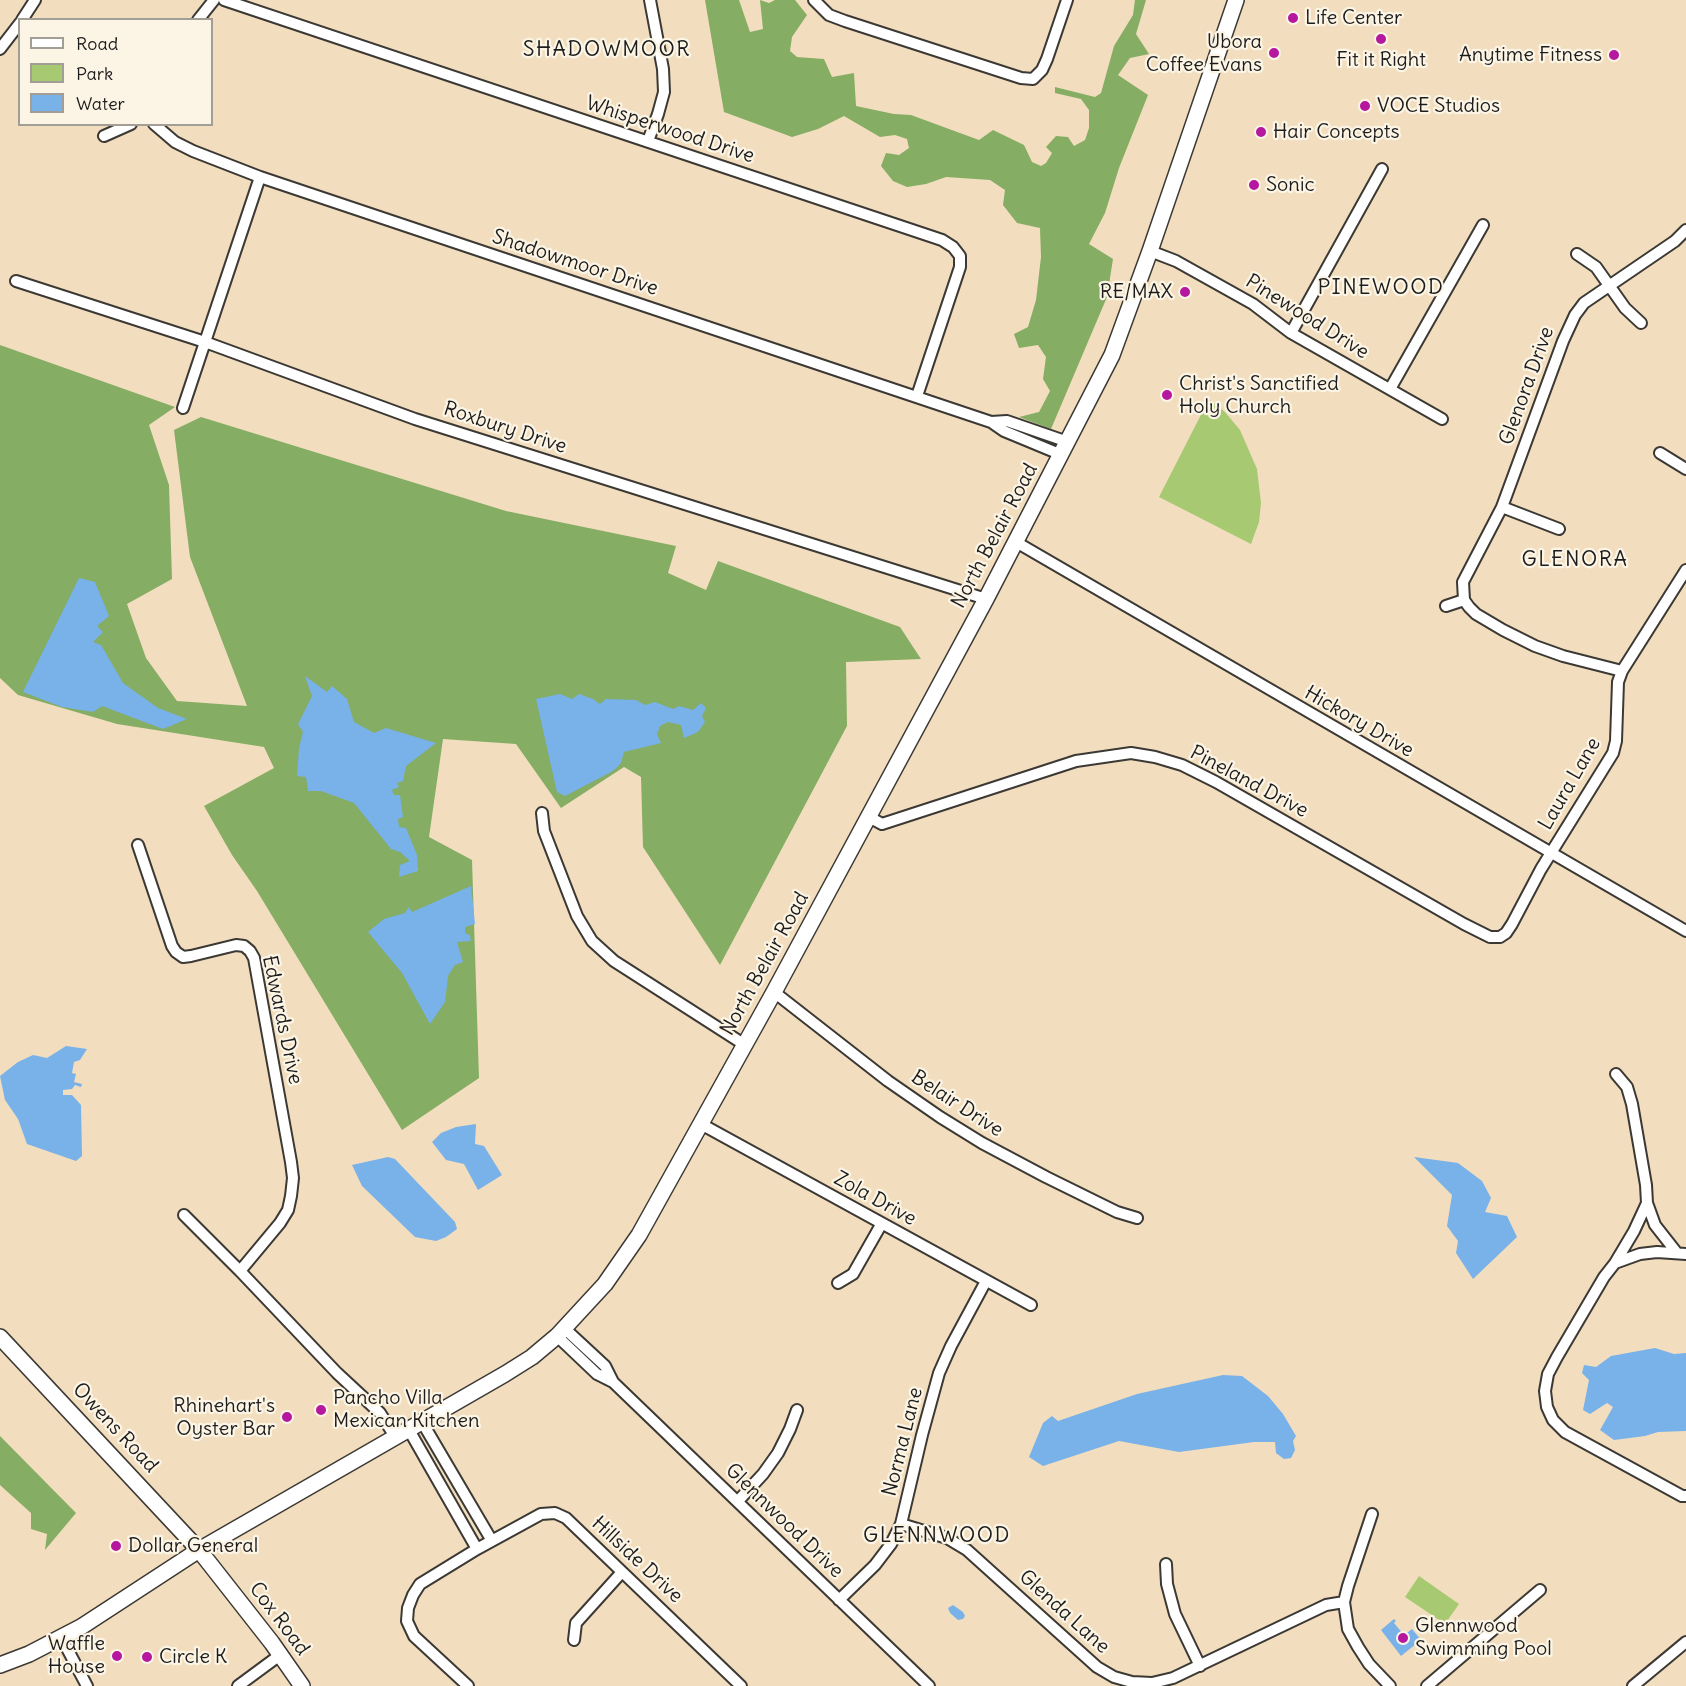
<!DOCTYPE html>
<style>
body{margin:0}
#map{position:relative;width:1686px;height:1686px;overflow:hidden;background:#f2debf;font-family:Delius,sans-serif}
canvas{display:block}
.legend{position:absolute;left:18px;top:18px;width:195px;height:108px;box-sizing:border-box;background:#fcf5e5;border:2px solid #a29e95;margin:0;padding:8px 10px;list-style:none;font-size:18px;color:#1c1c1c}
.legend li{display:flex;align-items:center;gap:12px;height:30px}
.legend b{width:30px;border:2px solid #a29e95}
</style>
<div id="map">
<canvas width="1686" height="1686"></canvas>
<ul class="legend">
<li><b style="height:8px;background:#fff"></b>Road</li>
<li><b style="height:16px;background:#a7c971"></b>Park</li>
<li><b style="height:16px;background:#79b1e9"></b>Water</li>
</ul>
</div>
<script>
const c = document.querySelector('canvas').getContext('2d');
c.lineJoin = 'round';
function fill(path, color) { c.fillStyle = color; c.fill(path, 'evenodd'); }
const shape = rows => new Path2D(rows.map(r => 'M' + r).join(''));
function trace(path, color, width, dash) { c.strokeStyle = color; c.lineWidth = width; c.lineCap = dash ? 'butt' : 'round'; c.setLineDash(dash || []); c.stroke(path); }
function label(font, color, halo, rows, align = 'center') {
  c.font = font + ' Delius,sans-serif'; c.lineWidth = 4.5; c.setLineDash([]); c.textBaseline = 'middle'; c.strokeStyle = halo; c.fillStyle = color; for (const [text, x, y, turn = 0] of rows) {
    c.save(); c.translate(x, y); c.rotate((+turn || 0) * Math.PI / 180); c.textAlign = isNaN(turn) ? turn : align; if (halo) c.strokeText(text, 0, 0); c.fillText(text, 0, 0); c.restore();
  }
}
const green = shape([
 [1209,399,1225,412,1240,430,1257,469,1261,503,1259,522,1251,544,1159,497],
 [1419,1576,1459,1604,1445,1624,1405,1597]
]);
const forest = shape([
 [705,0,739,0,750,32,763,29,760,0,769,3,775,0,795,0,807,15,792,37,790,51,797,57,824,59,832,77,854,73,856,106,894,114,911,115,979,140,993,130,1024,145,1032,162,1041,166,1046,163,1052,153,1046,147,1056,136,1068,137,1074,146,1085,140,1089,128,1089,110,1081,99,1055,93,1055,87,1095,97,1101,93,1114,46,1133,15,1135,0,1146,0,1136,34,1149,54,1130,58,1118,75,1148,95,1119,168,1105,213,1089,244,1113,259,1107,297,1051,429,1019,417,1039,412,1050,391,1043,379,1046,357,1038,345,1019,348,1014,334,1028,327,1036,300,1041,257,1040,228,1017,223,1003,205,1005,190,990,180,946,177,926,184,907,187,893,181,881,166,886,153,899,155,909,148,907,139,895,135,880,137,844,116,818,129,792,137,724,112],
 [0,345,175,407,149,425,169,485,172,579,127,604,146,658,177,701,247,706,190,557,174,430,201,417,506,511,676,546,668,573,706,590,718,561,900,627,921,659,846,662,847,726,720,965,643,847,641,777,624,767,561,808,516,744,443,739,429,837,472,860,479,1078,402,1130,257,891,232,855,204,806,274,768,264,747,117,724,18,695,0,678],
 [0,1436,76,1513,45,1550,47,1534,31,1529,31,1513,0,1485]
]);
const water = shape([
 [79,578,95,582,109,616,97,626,103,632,93,642,101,645,123,683,158,708,187,719,163,729,102,706,93,712,62,707,23,692],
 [305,676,327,692,332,686,347,699,354,722,374,733,386,728,436,743,406,766,403,781,397,783,399,787,392,790,394,795,400,795,403,817,398,819,399,827,406,828,417,855,418,871,399,877,400,865,410,861,400,852,391,849,354,803,321,791,308,791,306,777,297,776,299,748,303,732,298,724,312,696],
 [560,694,572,699,579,694,593,699,600,704,606,699,636,700,645,705,655,702,673,709,679,706,693,710,701,703,706,708,702,716,705,722,698,732,684,738,681,725,668,722,660,726,657,734,661,743,624,752,621,763,613,771,565,796,557,792,536,699],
 [471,886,475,924,465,927,465,933,470,935,471,941,457,942,463,962,455,965,448,976,445,1002,430,1024,402,973,368,932,384,919,405,913,409,907,412,912],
 [66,1046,87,1049,80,1060,74,1062,72,1073,76,1074,74,1082,82,1084,81,1087,75,1085,72,1089,63,1090,63,1095,72,1095,81,1105,82,1156,76,1161,27,1144,18,1119,5,1100,0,1076,18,1062,33,1055,47,1058],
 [476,1124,475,1144,484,1146,502,1175,478,1190,464,1164,446,1160,432,1142,441,1133,456,1127],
 [388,1157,395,1159,455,1222,457,1229,446,1237,436,1241,415,1237,362,1186,352,1165],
 [1414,1157,1458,1163,1482,1181,1491,1198,1485,1212,1507,1216,1517,1237,1473,1279,1456,1253,1458,1241,1447,1226,1452,1195],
 [1655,1348,1674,1354,1686,1353,1686,1431,1658,1432,1645,1436,1614,1440,1600,1430,1613,1407,1607,1403,1590,1414,1583,1410,1589,1380,1582,1373,1584,1365,1596,1367,1611,1356],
 [1223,1375,1242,1376,1268,1396,1283,1414,1296,1436,1293,1441,1295,1450,1291,1458,1284,1459,1276,1453,1275,1442,1254,1442,1179,1452,1119,1441,1043,1466,1029,1457,1043,1423,1052,1416,1058,1421,1137,1394],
 [953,1605,963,1612,965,1616,963,1619,958,1620,950,1613,948,1608],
 [1394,1619,1396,1621,1394,1623,1404,1635,1412,1629,1421,1640,1401,1656,1381,1630]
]);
const street = shape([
 [224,0,942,240,953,247,960,256,960,267,917,396],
 [814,0,829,15,845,21,1021,78,1033,79,1042,70,1047,59,1067,0],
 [22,20,35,0],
 [198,20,214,0],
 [0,49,20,23],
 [154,124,175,142,193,151,260,177,991,422,1004,431,1062,455],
 [104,136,131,124],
 [648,141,658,114,664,92,663,69,650,0],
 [1150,251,1176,261,1253,304,1291,333,1442,419],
 [1577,254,1596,267,1625,308,1641,323],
 [16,281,205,342,415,419,986,599],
 [1291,333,1382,169],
 [1390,389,1483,225],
 [183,408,260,177],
 [991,422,1007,421,1068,442],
 [1660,453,1686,469],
 [1502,507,1559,529],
 [1016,542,1686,931],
 [1446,606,1464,600],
 [1622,671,1563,656,1535,646,1503,630,1476,614,1469,607,1464,600,1463,582,1502,507,1563,341,1575,315,1584,303,1675,241,1686,230],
 [542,813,544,831,577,916,592,941,614,961,745,1045],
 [869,817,882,824,1076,761,1131,753,1155,757,1182,765,1216,782,1464,924,1490,937,1500,937,1506,933,1512,924,1541,869,1613,753,1616,741,1618,682,1622,671,1686,570],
 [138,845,172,946,176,952,183,957,191,956,236,945,244,946,250,951,254,958,291,1162,293,1178,291,1196,288,1210,280,1223,240,1271],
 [774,992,888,1081,940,1117,982,1143,1046,1177,1117,1212,1137,1218],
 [1616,1074,1627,1087,1632,1104,1646,1185,1647,1203,1655,1225,1677,1253],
 [701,1124,1031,1305],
 [184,1215,240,1271,337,1373,380,1413,396,1438],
 [1686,1254,1657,1252,1640,1254,1615,1263,1604,1277,1557,1357,1548,1374,1545,1391,1547,1407,1553,1420,1565,1432,1682,1496,1686,1496],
 [1615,1263,1634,1231,1647,1203],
 [838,1283,853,1274,882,1223],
 [564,1328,605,1366,613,1382],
 [557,1336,597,1374,613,1382,929,1686],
 [422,1422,492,1541],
 [409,1430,477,1549],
 [738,1501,763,1474,778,1453,790,1429,797,1410],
 [1372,1514,1348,1586,1344,1602,1348,1629,1358,1647,1369,1664,1390,1686],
 [901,1524,947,1538,967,1550,1097,1667,1114,1677,1132,1682,1152,1683,1173,1678,1326,1605,1344,1602],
 [1166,1564,1167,1584,1175,1614,1200,1666],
 [839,1600,875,1565,891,1544,901,1524,922,1435,939,1373,951,1346,986,1281],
 [61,1637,87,1686],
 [574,1640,576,1623,622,1572],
 [238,1686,280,1655],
 [468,1686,414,1636,407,1621,408,1608,413,1595,420,1584,477,1549,541,1514,555,1513,566,1518,741,1686],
 [1427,1686,1540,1590],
 [1633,1686,1686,1642]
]);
const secondary = shape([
 [0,1337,199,1550,272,1643,302,1686],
 [0,1665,29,1654,81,1627,199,1550,505,1374,532,1357,557,1336,605,1284,639,1235,774,992,986,599,1112,355,1150,251,1236,0]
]);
const markers = [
 [1293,18,6,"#b5179e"],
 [1381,39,6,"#b5179e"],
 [1274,53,6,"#b5179e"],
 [1614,55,6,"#b5179e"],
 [1365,106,6,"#b5179e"],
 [1261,132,6,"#b5179e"],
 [1254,185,6,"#b5179e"],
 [1185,292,6,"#b5179e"],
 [1167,395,6,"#b5179e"],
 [321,1410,6,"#b5179e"],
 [287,1417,6,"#b5179e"],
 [116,1546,6,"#b5179e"],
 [1403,1638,6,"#b5179e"],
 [117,1656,6,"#b5179e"],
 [147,1657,6,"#b5179e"]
];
const poiNames = [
 ["Life Center",1305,18],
 ["Ubora",1262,42,"right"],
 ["Coffee Evans",1262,65,"right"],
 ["Anytime Fitness",1602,55,"right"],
 ["Fit it Right",1381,60,"center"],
 ["VOCE Studios",1377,106],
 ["Hair Concepts",1273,132],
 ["Sonic",1266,185],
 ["RE/MAX",1173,292,"right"],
 ["Christ's Sanctified",1179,384],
 ["Holy Church",1179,407],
 ["Pancho Villa",333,1398],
 ["Mexican Kitchen",333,1421],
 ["Rhinehart's",275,1406,"right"],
 ["Oyster Bar",275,1429,"right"],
 ["Dollar General",128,1546],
 ["Glennwood",1415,1626],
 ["Swimming Pool",1415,1649],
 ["Waffle",105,1644,"right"],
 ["House",105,1667,"right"],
 ["Circle K",159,1657]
];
const streetNames = [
 ["Whisperwood Drive",670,130,18],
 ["Shadowmoor Drive",575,263,18],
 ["Pinewood Drive",1307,317,32],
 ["Glenora Drive",1527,386,-70],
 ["Roxbury Drive",505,428,18],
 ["North Belair Road",995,536,-62],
 ["Hickory Drive",1359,722,30],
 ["Pineland Drive",1249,782,28],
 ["Laura Lane",1570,784,-60],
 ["North Belair Road",765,964,-61],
 ["Edwards Drive",282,1020,78],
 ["Belair Drive",957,1104,33],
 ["Zola Drive",875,1199,29],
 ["Owens Road",115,1428,47],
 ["Norma Lane",903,1442,-76],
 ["Glennwood Drive",784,1521,44],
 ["Hillside Drive",637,1560,43],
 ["Glenda Lane",1064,1612,42],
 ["Cox Road",279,1619,53]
];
const neighbourhoodNames = [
 ["SHADOWMOOR",607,50],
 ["PINEWOOD",1381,288],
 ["GLENORA",1575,560],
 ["GLENNWOOD",937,1536]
];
fill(green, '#a7c971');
fill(forest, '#85ad63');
fill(water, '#79b1e9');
trace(street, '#3c3934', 14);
trace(secondary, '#3c3934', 18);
trace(street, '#fff', 10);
trace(secondary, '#fff', 15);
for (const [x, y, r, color] of markers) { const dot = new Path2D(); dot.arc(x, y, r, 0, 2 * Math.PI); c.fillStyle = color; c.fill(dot); trace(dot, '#fcf5e5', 2); }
label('20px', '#1c1c1c', '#fcf5e5', poiNames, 'left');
label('20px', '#1c1c1c', '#fcf5e5', streetNames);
c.letterSpacing = '1.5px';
label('21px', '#1c1c1c', '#fcf5e5', neighbourhoodNames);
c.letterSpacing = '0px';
</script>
